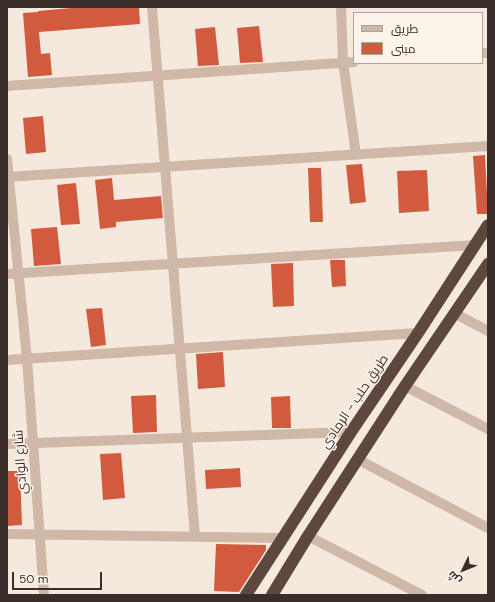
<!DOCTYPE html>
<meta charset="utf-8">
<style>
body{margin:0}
#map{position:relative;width:495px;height:602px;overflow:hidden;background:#f5e9de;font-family:"DM Sans",Cairo,sans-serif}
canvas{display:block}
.frame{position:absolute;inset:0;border:8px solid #3b2e29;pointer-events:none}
.legend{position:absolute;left:353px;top:12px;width:130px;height:52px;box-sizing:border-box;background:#fcf3eb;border:1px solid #afa49d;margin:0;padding:5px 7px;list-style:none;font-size:12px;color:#3b2e29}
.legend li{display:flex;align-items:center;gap:8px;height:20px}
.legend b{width:20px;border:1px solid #afa49d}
.north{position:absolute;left:443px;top:550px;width:40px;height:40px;-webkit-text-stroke:3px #fcf3eb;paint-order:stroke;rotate:227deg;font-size:11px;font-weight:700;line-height:16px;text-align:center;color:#3b2e29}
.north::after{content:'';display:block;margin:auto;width:14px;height:18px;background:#3b2e29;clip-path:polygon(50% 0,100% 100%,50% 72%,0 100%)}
.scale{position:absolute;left:12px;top:572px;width:90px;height:18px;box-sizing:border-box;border:2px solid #3b2e29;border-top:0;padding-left:5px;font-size:12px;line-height:14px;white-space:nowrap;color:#3b2e29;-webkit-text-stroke:3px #fcf3eb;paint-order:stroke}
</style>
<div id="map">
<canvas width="495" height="602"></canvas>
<div class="frame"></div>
<ul class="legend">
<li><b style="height:5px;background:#cfb8a8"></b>طريق</li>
<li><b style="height:11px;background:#d25b3f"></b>مبنى</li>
</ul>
<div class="north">ش</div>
<div class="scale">50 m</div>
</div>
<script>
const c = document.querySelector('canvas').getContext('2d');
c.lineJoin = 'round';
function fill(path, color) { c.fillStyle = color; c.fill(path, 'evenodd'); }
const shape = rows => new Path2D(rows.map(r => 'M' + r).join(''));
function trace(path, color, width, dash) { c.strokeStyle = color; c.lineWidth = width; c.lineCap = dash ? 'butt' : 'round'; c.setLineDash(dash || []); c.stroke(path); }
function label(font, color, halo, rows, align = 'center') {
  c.font = font + ' "DM Sans",Cairo,sans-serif'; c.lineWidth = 3; c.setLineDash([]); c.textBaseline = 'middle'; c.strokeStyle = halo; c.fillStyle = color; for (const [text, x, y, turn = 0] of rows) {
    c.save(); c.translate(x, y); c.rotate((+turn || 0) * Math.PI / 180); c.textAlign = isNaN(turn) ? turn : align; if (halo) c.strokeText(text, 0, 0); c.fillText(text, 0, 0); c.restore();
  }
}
const building = shape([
 [83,7,139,7,140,24,39,32,41,54,50,53,52,75,28,77,23,13,38,12,38,11],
 [259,26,263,62,240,63,237,28],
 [215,27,219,65,198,66,195,29],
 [43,116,46,152,26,154,23,118],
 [485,155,488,214,477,214,473,156],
 [362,164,366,202,350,204,346,165],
 [308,168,321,168,323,222,310,222],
 [427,170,429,211,399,213,397,171],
 [112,178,114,200,161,196,163,218,116,222,116,227,100,229,95,180],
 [76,183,80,224,61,225,57,185],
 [57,227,61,264,34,266,31,229],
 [330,260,345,260,346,286,332,287],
 [293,263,294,306,273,307,271,264],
 [102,308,106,345,91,347,86,309],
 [223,352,225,387,198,389,196,354],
 [156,395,157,432,133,433,131,396],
 [290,396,291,428,272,428,271,397],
 [121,453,125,498,103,500,100,454],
 [240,468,241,487,206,489,205,470],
 [7,471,20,471,22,525,7,526],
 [216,544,266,545,266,550,239,592,214,591]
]);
const minor = shape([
 [152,7,195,536],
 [341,7,343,62,356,155],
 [482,53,488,53],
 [7,86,354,62],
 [7,159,27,359,44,595],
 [7,177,488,146],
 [7,274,475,245],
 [454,313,488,331],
 [7,360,418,333],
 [405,386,488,429],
 [7,444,351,432],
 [357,459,488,528],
 [7,534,282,538],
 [308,536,422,595]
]);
const highway = shape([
 [246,595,351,432,418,333,488,225],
 [272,595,308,536,405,386,488,264]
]);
const streetNames = [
 ["طريق حلب - الرمادي",355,402,-56],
 ["شارع الوادي",21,462,-94]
];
fill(building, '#d25b3f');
trace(minor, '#cfb8a8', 10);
trace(highway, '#5d473f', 12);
label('13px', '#3b2e29', '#fcf3eb', streetNames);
</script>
